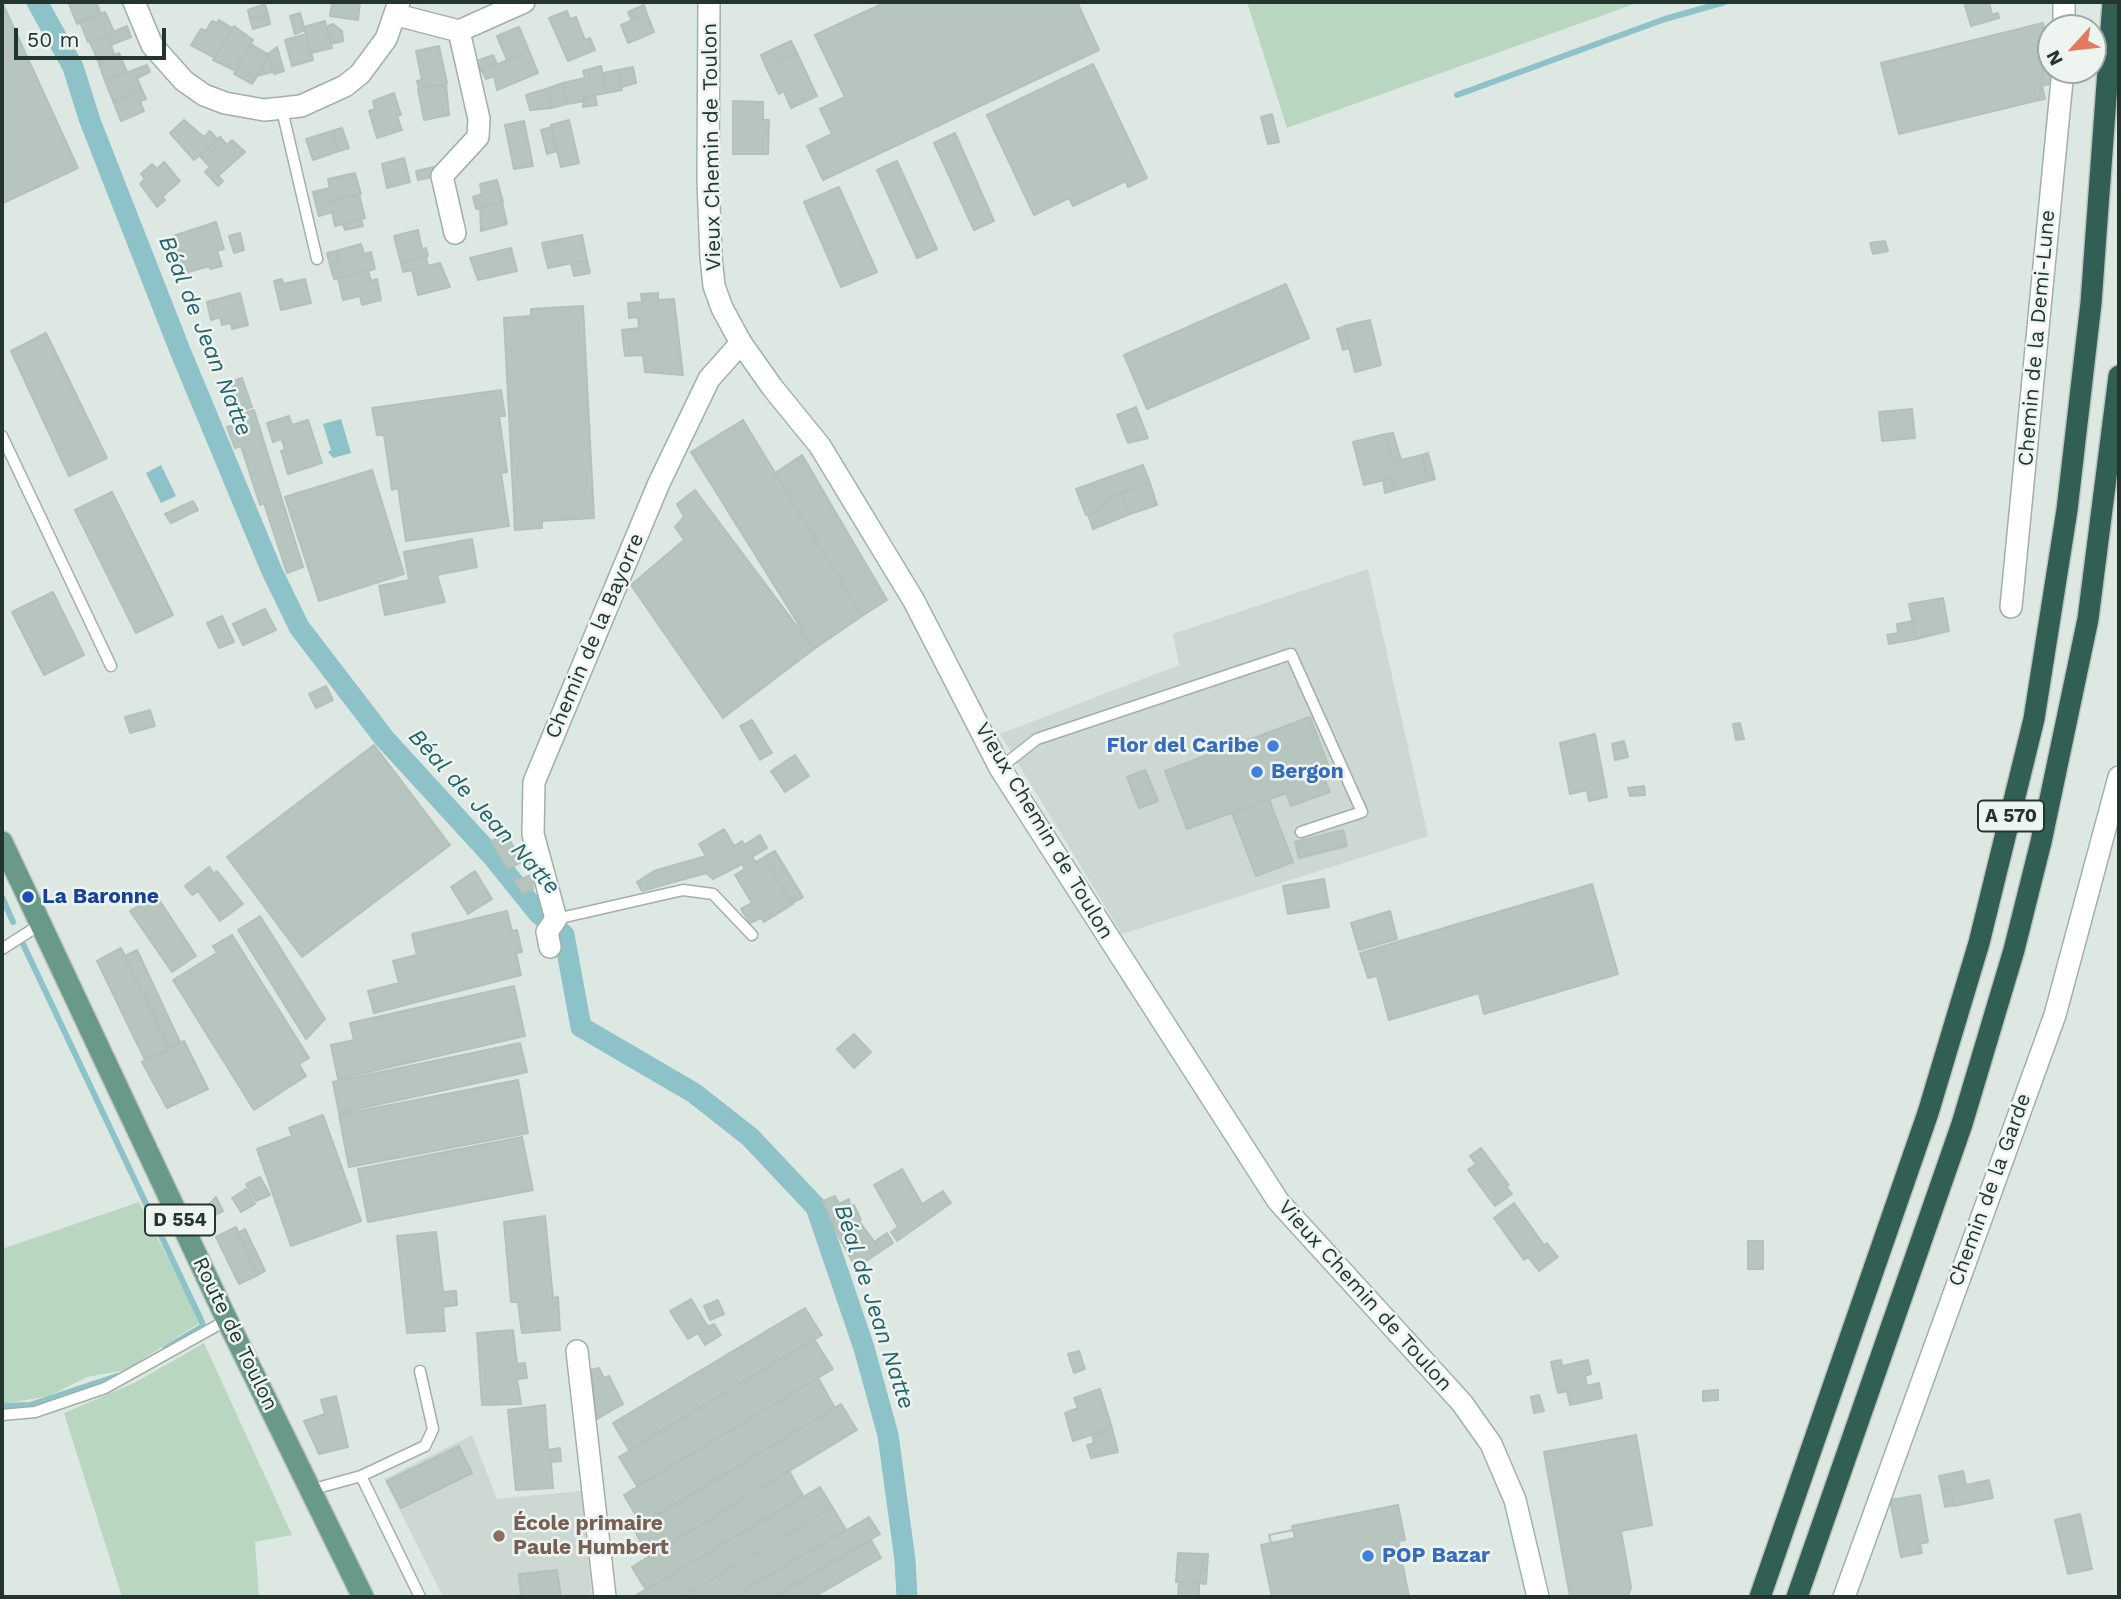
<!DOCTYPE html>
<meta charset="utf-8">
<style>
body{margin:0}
#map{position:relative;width:2121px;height:1599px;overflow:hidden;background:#dee8e3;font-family:"Work Sans",sans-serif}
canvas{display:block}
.frame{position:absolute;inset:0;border:4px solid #22362f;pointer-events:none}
.north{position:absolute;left:2037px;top:14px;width:70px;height:70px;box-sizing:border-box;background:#eef5f1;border:2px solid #9ca9a3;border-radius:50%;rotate:243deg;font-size:19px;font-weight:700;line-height:28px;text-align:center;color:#22362f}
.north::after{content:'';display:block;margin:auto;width:24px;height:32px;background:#e27a63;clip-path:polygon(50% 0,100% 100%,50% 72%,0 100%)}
.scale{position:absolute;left:14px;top:28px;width:152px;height:32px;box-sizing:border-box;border:4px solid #22362f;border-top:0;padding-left:9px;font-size:21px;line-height:24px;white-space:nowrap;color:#22362f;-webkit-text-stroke:5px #eef5f1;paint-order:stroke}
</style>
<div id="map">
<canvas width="2121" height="1599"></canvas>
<div class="frame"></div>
<div class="north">N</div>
<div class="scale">50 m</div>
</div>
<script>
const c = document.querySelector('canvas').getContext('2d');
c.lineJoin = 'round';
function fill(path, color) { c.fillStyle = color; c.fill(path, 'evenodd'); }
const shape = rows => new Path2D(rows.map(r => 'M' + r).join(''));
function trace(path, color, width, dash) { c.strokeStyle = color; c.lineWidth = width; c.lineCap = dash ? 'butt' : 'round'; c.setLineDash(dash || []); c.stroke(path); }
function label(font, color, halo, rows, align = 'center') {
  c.font = font + ' "Work Sans",sans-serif'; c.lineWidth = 5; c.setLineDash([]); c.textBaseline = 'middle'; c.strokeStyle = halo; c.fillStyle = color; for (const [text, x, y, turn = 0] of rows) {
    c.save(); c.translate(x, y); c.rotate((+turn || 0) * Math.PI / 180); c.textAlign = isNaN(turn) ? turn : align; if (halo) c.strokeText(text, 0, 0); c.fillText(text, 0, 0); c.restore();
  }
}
const built = shape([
 [1368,569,1428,836,1122,934,1000,734,1179,665,1173,634],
 [472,1435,497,1499,581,1491,592,1597,443,1597,384,1479]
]);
const green = shape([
 [1247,2,1640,2,1287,128],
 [139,1202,201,1322,126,1370,87,1377,49,1396,2,1404,2,1249],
 [204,1343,292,1535,255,1542,259,1597,122,1597,64,1413,136,1382]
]);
const water = shape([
 [341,419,351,453,333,458,328,452,331,450,323,424],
 [161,465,176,496,161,503,146,473]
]);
const stream = shape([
 [1457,95,1665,19,1725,2],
 [2,897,13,922],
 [23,944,202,1322,203,1326,166,1348],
 [2,1406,30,1405,117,1376]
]);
const canal = shape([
 [37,2,73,67,90,121,181,353,271,569,299,627,384,738,493,857,538,913,564,935,581,1027,694,1093,750,1137,816,1207,864,1348,888,1435,905,1560,907,1597]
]);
const building = shape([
 [2,2,78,168,3,203,2,200,2,2],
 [74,2,96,2,101,14,77,24,69,4,74,2],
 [332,2,360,2,358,20,330,16,332,2],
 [886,2,1077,2,1099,50,823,180,807,146,832,134,820,109,845,97,815,35,886,2],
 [1964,2,1989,2,1992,15,1998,13,1999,18,1971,26,1964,2],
 [265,4,268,14,250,19,248,10,265,4],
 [644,5,647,14,632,21,628,12,644,5],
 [567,11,570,19,576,17,585,40,590,38,595,50,568,61,549,18,567,11],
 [105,12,114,32,88,42,80,22,105,12],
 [300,13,305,30,295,34,290,16,300,13],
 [268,14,270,24,253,29,250,19,268,14],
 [647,14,654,32,628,43,621,25,647,14],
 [219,20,232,28,215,58,191,45,201,29,206,31,212,21,217,23,219,20],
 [325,21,332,48,311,53,304,27,325,21],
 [2043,23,2046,36,2039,100,1899,134,1881,63,2043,23],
 [333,24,342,31,343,41,331,44,326,27,333,24],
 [127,26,131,37,111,45,114,55,98,61,90,42,127,26],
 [234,26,253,40,236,71,213,60,234,26],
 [519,27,529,51,507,60,497,36,519,27],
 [306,34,313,60,292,66,285,40,306,34],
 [2046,36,2056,82,2042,86,2045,99,2039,100,2046,36],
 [791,41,797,53,766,67,761,55,791,41],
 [251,44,269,55,256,78,237,67,251,44],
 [439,46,447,83,419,89,417,81,422,80,416,51,439,46],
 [277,47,284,71,274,74,268,54,277,47],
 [529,51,538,73,497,90,494,76,486,79,482,71,529,51],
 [119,53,127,72,105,81,98,61,119,53],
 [797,53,817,96,791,108,784,91,779,94,766,67,797,53],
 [269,55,272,72,257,76,269,55],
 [493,55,497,64,481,71,477,61,493,55],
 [1093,64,1147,178,1128,187,1126,181,1073,206,1069,198,1034,215,987,115,1093,64],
 [147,65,150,72,137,78,142,90,113,101,105,81,147,65],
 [601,66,606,93,584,97,585,101,567,104,563,83,585,78,583,71,601,66],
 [237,67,256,78,252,84,234,74,237,67],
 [633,67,636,83,621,87,618,70,633,67],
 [618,70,622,90,606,93,603,73,618,70],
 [563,83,567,104,552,108,549,88,563,83],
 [446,84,449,115,424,120,418,89,446,84],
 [549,88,552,108,530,110,526,95,549,88],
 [142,90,146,99,140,101,144,111,121,121,113,101,142,90],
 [394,93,401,115,397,116,402,130,377,138,369,111,375,109,373,101,394,93],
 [595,95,597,105,583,107,584,97,595,95],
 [733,101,763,102,763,120,769,120,768,154,733,154,733,101],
 [1272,114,1279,142,1268,144,1261,117,1272,114],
 [184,120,204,137,210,131,217,139,194,160,170,133,184,120],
 [569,120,579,163,561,167,551,125,569,120],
 [524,121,533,166,514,169,505,125,524,121],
 [552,127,557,151,547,154,541,130,552,127],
 [342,128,349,148,339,151,332,131,342,128],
 [332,131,339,151,313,160,306,139,332,131],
 [955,133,994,221,974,230,934,143,955,133],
 [220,137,227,145,232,140,245,152,218,176,223,181,218,186,205,172,210,167,199,155,220,137],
 [404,158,410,182,387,188,382,164,404,158],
 [897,161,937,249,917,258,877,170,897,161],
 [164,162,180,181,162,197,165,200,157,207,140,184,145,179,141,174,152,164,157,169,164,162],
 [434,167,436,176,418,180,416,171,434,167],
 [355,173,361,194,316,205,313,192,330,188,328,179,355,173],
 [497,180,503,202,476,209,473,197,482,194,480,184,497,180],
 [839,187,877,272,841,287,804,202,839,187],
 [359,194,365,218,335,226,332,212,319,216,316,205,359,194],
 [502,202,507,224,481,231,480,208,502,202],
 [361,219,363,226,345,230,343,224,361,219],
 [216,222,224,249,217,251,222,266,210,269,209,266,185,273,173,236,216,222],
 [418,230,422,249,426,248,428,256,401,263,394,236,418,230],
 [240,233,244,250,234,253,229,236,240,233],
 [582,235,587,260,548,268,542,243,582,235],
 [1885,241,1888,251,1873,254,1870,243,1885,241],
 [361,244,364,254,371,252,375,269,334,279,331,269,340,266,336,251,361,244],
 [511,248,517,271,478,280,470,258,511,248],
 [336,251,340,266,331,269,327,253,336,251],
 [426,257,428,266,440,263,450,287,418,295,412,270,403,272,401,263,426,257],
 [587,260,590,273,574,276,571,263,587,260],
 [368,270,371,281,377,279,381,300,362,305,360,296,343,300,338,278,368,270],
 [282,279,283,284,305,279,311,303,281,310,274,281,282,279],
 [1286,284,1309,338,1147,409,1124,355,1286,284],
 [240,293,248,325,232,329,231,323,222,325,220,317,211,320,207,302,240,293],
 [658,293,658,300,674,299,683,375,645,372,643,355,625,356,622,330,639,328,638,317,629,318,628,303,642,302,641,294,658,293],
 [583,306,594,518,542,521,542,528,515,530,504,318,531,316,531,309,583,306],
 [1370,320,1381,365,1355,372,1344,326,1370,320],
 [1344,327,1349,348,1343,350,1337,329,1344,327],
 [46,333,107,458,69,476,11,351,46,333],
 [242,378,252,407,235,413,225,384,242,378],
 [501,390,505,416,499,416,507,472,501,473,509,526,406,541,398,488,392,490,384,435,377,435,372,408,501,390],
 [1136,407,1148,438,1128,443,1117,415,1136,407],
 [1912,409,1915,438,1882,441,1879,412,1912,409],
 [254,410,303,567,287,573,264,503,260,505,241,446,235,448,227,427,235,424,232,417,254,410],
 [289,416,292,425,308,420,322,463,288,474,281,451,285,450,282,439,273,442,267,423,289,416],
 [743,420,862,616,814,649,691,452,743,420],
 [1393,433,1401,460,1393,462,1386,434,1393,433],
 [1386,434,1393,462,1422,455,1428,481,1395,490,1392,478,1364,485,1353,442,1386,434],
 [1428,453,1435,479,1428,481,1422,455,1428,453],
 [802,455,887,600,862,616,775,473,802,455],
 [1143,465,1150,483,1105,499,1107,503,1097,506,1099,511,1086,515,1076,489,1143,465],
 [372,470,404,574,319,601,285,497,372,470],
 [1392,478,1395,490,1385,493,1383,480,1392,478],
 [1150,483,1157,505,1130,514,1122,492,1150,483],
 [695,490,814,649,723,718,631,585,684,540,675,527,684,517,677,504,695,490],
 [112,492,173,615,136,633,75,510,112,492],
 [1122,492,1130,514,1093,529,1088,515,1107,503,1105,499,1122,492],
 [193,501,198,510,171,523,165,514,193,501],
 [472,539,477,567,437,575,445,602,385,615,379,586,409,580,404,552,472,539],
 [53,592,84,655,44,675,12,612,53,592],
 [1943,598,1949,631,1916,639,1909,604,1943,598],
 [265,609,276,630,243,645,233,624,265,609],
 [222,616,234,642,219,648,207,623,222,616],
 [1912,621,1916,639,1889,644,1887,635,1898,633,1897,624,1912,621],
 [326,686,333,700,316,708,309,694,326,686],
 [150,710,155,726,130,733,125,717,150,710],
 [1310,717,1332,775,1324,778,1330,792,1291,806,1286,793,1187,829,1165,771,1310,717],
 [752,720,772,753,760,760,740,726,752,720],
 [1740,723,1744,739,1736,740,1733,724,1740,723],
 [1595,734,1607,797,1589,801,1587,790,1570,794,1560,743,1595,734],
 [1624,741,1628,757,1615,760,1612,744,1624,741],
 [374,745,450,845,302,957,227,857,374,745],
 [795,755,809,776,785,792,771,771,795,755],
 [1145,770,1158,801,1139,808,1127,777,1145,770],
 [1644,786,1645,795,1630,796,1628,788,1644,786],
 [1269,799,1293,862,1256,876,1232,813,1269,799],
 [724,829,734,846,742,841,744,845,760,835,767,848,752,857,756,862,764,857,793,904,764,922,761,918,750,923,741,909,752,903,735,875,745,869,742,864,713,879,706,873,642,891,637,882,654,871,706,856,699,844,724,829],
 [1343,830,1347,846,1299,858,1295,842,1343,830],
 [507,834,521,862,508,869,491,841,507,834],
 [775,851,803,897,792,903,764,857,775,851],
 [209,867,214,874,217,871,243,904,220,921,198,891,192,895,185,886,209,867],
 [475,871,492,899,468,914,451,887,475,871],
 [532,875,533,889,523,893,514,881,532,875],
 [1324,879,1329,907,1288,914,1283,886,1324,879],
 [1592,884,1618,974,1484,1014,1479,993,1389,1020,1377,976,1368,978,1360,953,1592,884],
 [156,895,196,956,172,972,130,911,156,895],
 [507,911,512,931,517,930,522,952,516,953,521,975,374,1013,368,991,399,983,393,961,417,955,412,934,507,911],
 [1390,911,1397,939,1359,950,1351,923,1390,911],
 [260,916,325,1019,306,1039,238,930,260,916],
 [232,935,309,1058,299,1064,306,1076,254,1110,173,980,217,953,213,946,232,935],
 [121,948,170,1049,145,1060,97,961,121,948],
 [137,950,180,1042,169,1047,125,956,137,950],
 [514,986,525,1036,338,1079,331,1045,354,1040,350,1023,514,986],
 [854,1034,871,1052,854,1068,837,1049,854,1034],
 [184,1041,208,1089,167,1108,142,1062,184,1041],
 [520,1043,527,1072,339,1113,333,1082,520,1043],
 [518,1080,528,1133,349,1167,339,1115,518,1080],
 [323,1115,361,1221,291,1246,257,1149,292,1136,289,1128,323,1115],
 [522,1137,533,1190,368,1222,358,1169,522,1137],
 [1481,1148,1509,1185,1506,1187,1512,1194,1495,1206,1468,1170,1476,1164,1470,1156,1481,1148],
 [902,1169,922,1204,943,1191,951,1203,897,1241,891,1232,898,1227,874,1185,902,1169],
 [260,1177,270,1195,256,1201,246,1184,260,1177],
 [246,1189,255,1204,241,1212,232,1198,246,1189],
 [835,1196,839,1204,849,1199,850,1206,854,1205,861,1220,837,1233,823,1201,835,1196],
 [216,1197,223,1211,208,1218,204,1210,216,1197],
 [1514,1203,1544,1245,1547,1243,1558,1257,1539,1271,1528,1257,1524,1260,1494,1218,1514,1203],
 [545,1216,553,1298,558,1297,560,1330,522,1333,518,1302,511,1302,504,1222,545,1216],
 [859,1221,881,1251,856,1268,837,1233,859,1221],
 [236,1227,258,1275,239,1284,216,1237,236,1227],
 [245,1229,265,1271,258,1275,238,1233,245,1229],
 [436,1232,443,1292,456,1291,457,1305,443,1307,445,1331,407,1333,397,1236,436,1232],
 [887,1233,893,1243,881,1251,874,1242,887,1233],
 [1748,1241,1763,1241,1763,1269,1748,1269,1748,1241],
 [691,1299,708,1327,714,1324,721,1335,705,1345,698,1333,688,1339,670,1311,691,1299],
 [718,1300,724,1314,710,1320,704,1306,718,1300],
 [805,1308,822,1335,629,1450,613,1423,805,1308],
 [513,1330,517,1364,525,1363,527,1378,517,1379,521,1404,482,1405,477,1333,513,1330],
 [814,1339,833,1369,637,1486,619,1457,814,1339],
 [1079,1351,1085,1369,1074,1373,1068,1354,1079,1351],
 [1561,1360,1562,1366,1588,1360,1591,1374,1585,1376,1587,1386,1599,1383,1602,1398,1570,1405,1567,1391,1558,1393,1551,1362,1561,1360],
 [599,1368,604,1378,609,1376,623,1404,597,1419,591,1370,599,1368],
 [818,1378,835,1408,641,1524,624,1495,818,1378],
 [1100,1389,1112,1428,1073,1441,1065,1413,1078,1408,1074,1398,1100,1389],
 [1718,1390,1718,1400,1703,1401,1703,1391,1718,1390],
 [1539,1395,1544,1411,1534,1413,1531,1397,1539,1395],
 [336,1396,348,1447,319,1454,304,1421,325,1414,321,1400,336,1396],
 [841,1404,857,1430,649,1556,634,1530,841,1404],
 [545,1405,548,1450,560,1448,561,1461,551,1462,553,1488,516,1490,508,1410,545,1405],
 [1112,1428,1118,1452,1091,1458,1087,1445,1094,1443,1092,1435,1112,1428],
 [1636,1435,1652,1525,1621,1531,1631,1587,1628,1597,1570,1597,1544,1452,1636,1435],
 [459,1446,472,1473,401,1508,387,1481,459,1446],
 [789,1471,803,1496,646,1590,632,1567,789,1471],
 [1963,1471,1966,1485,1989,1480,1993,1498,1954,1506,1951,1488,1942,1490,1939,1476,1963,1471],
 [820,1487,833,1508,681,1597,633,1597,820,1487],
 [1951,1488,1954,1505,1945,1507,1942,1490,1951,1488],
 [1920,1495,1928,1542,1920,1544,1922,1553,1901,1557,1890,1500,1920,1495],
 [1398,1505,1405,1540,1398,1541,1409,1597,1272,1597,1261,1545,1271,1543,1269,1535,1293,1530,1292,1526,1398,1505],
 [833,1508,846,1530,732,1597,681,1597,833,1508],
 [2080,1514,2092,1569,2068,1574,2055,1520,2080,1514],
 [869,1517,880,1534,772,1597,732,1597,869,1517],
 [1293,1530,1295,1538,1271,1543,1269,1535,1293,1530],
 [871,1540,881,1558,814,1597,774,1597,871,1540],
 [1178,1553,1204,1554,1199,1583,1176,1582,1178,1553],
 [1204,1554,1208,1554,1206,1584,1199,1583,1204,1554],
 [557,1570,561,1597,521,1597,519,1574,557,1570],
 [1179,1582,1199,1583,1199,1597,1178,1597,1179,1582]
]);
const lane = shape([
 [282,110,317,259],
 [2,436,111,666],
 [1000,768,1037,739,1291,654,1362,812,1301,832],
 [556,919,683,890,713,894,752,935],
 [2,949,41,924],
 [2,1415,35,1412,105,1388,227,1320],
 [361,1476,420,1597],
 [310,1490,361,1476,425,1446,433,1429,420,1371]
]);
const street = shape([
 [134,2,152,45,184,81,204,95,225,103,264,110,301,106,345,86,360,74,386,39,399,2],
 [2064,2,2064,28],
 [397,15,459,31,524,2],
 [455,233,442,176,478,137,479,119,459,31],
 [2011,607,2063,70],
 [550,947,547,932,556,919,533,834,534,782,659,483,709,379,741,343],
 [577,1351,605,1597],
 [1844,1597,2055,1015,2119,777]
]);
const secondary = shape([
 [709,2,708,181,711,257,714,286,722,308,741,343,772,387,820,446,914,601,1000,768,1278,1201,1462,1403,1491,1444,1515,1500,1538,1597]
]);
const primary = shape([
 [2,842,227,1320,363,1597]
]);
const highway = shape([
 [1760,1597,1928,1113,1979,943,2034,719,2067,510,2091,303,2113,2],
 [1797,1597,1962,1124,2014,950,2041,842,2088,619,2119,376]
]);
const markers = [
 [1273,746,7,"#3f7fe0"],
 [1257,772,7,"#3f7fe0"],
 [28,897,7,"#1a4fb4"],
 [499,1536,7,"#8d6e63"],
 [1368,1556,7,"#3f7fe0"]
];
const shields = [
 [2011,816,66],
 [180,1220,70]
];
const shieldNames = [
 ["A 570",2011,816],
 ["D 554",180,1220]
];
const streetNames = [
 ["Vieux Chemin de Toulon",712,147,-91],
 ["Chemin de la Demi-Lune",2037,338,-85],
 ["Chemin de la Bayorre",595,636,-67],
 ["Vieux Chemin de Toulon",1044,831,59],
 ["Chemin de la Garde",1990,1190,-70],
 ["Vieux Chemin de Toulon",1365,1296,48],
 ["Route de Toulon",235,1334,64]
];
const shopNames = [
 ["Flor del Caribe",1259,746,"right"],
 ["Bergon",1271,772],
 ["POP Bazar",1382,1556]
];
const transitNames = [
 ["La Baronne",42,897]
];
const educationNames = [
 ["École primaire",513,1524],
 ["Paule Humbert",513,1548]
];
const waterNames = [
 ["Béal de Jean Natte",205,336,68],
 ["Béal de Jean Natte",484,812,48],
 ["Béal de Jean Natte",874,1307,72]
];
fill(built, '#cdd8d2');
fill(green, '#b9d7c0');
fill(water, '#8cc2c8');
trace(stream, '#8cc2c8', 6);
trace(canal, '#8cc2c8', 21);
fill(building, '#b7c5bf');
trace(building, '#b2c1ba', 2);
trace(lane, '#a2afa9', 13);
trace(street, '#a2afa9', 24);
trace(secondary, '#9fb3aa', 24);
trace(primary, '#bdc3c1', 24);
trace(highway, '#bdc3c1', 24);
trace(lane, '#fff', 10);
trace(street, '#fff', 21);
trace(secondary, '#fff', 21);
trace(primary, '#689989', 21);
trace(highway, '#315f53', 21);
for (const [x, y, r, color] of markers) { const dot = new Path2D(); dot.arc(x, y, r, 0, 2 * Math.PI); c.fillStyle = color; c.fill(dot); trace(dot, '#eef5f1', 2.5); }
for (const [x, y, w] of shields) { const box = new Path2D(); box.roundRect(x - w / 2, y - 15.5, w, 31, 5); c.fillStyle = '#eef5f1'; c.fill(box); trace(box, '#22362f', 2); }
label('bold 19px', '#22362f', null, shieldNames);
label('21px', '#22362f', '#eef5f1', streetNames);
label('bold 21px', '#366cbe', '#eef5f1', shopNames, 'left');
label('bold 21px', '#164399', '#eef5f1', transitNames, 'left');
label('bold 21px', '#785e54', '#eef5f1', educationNames, 'left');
label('italic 23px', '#23636b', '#eef5f1', waterNames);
</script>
